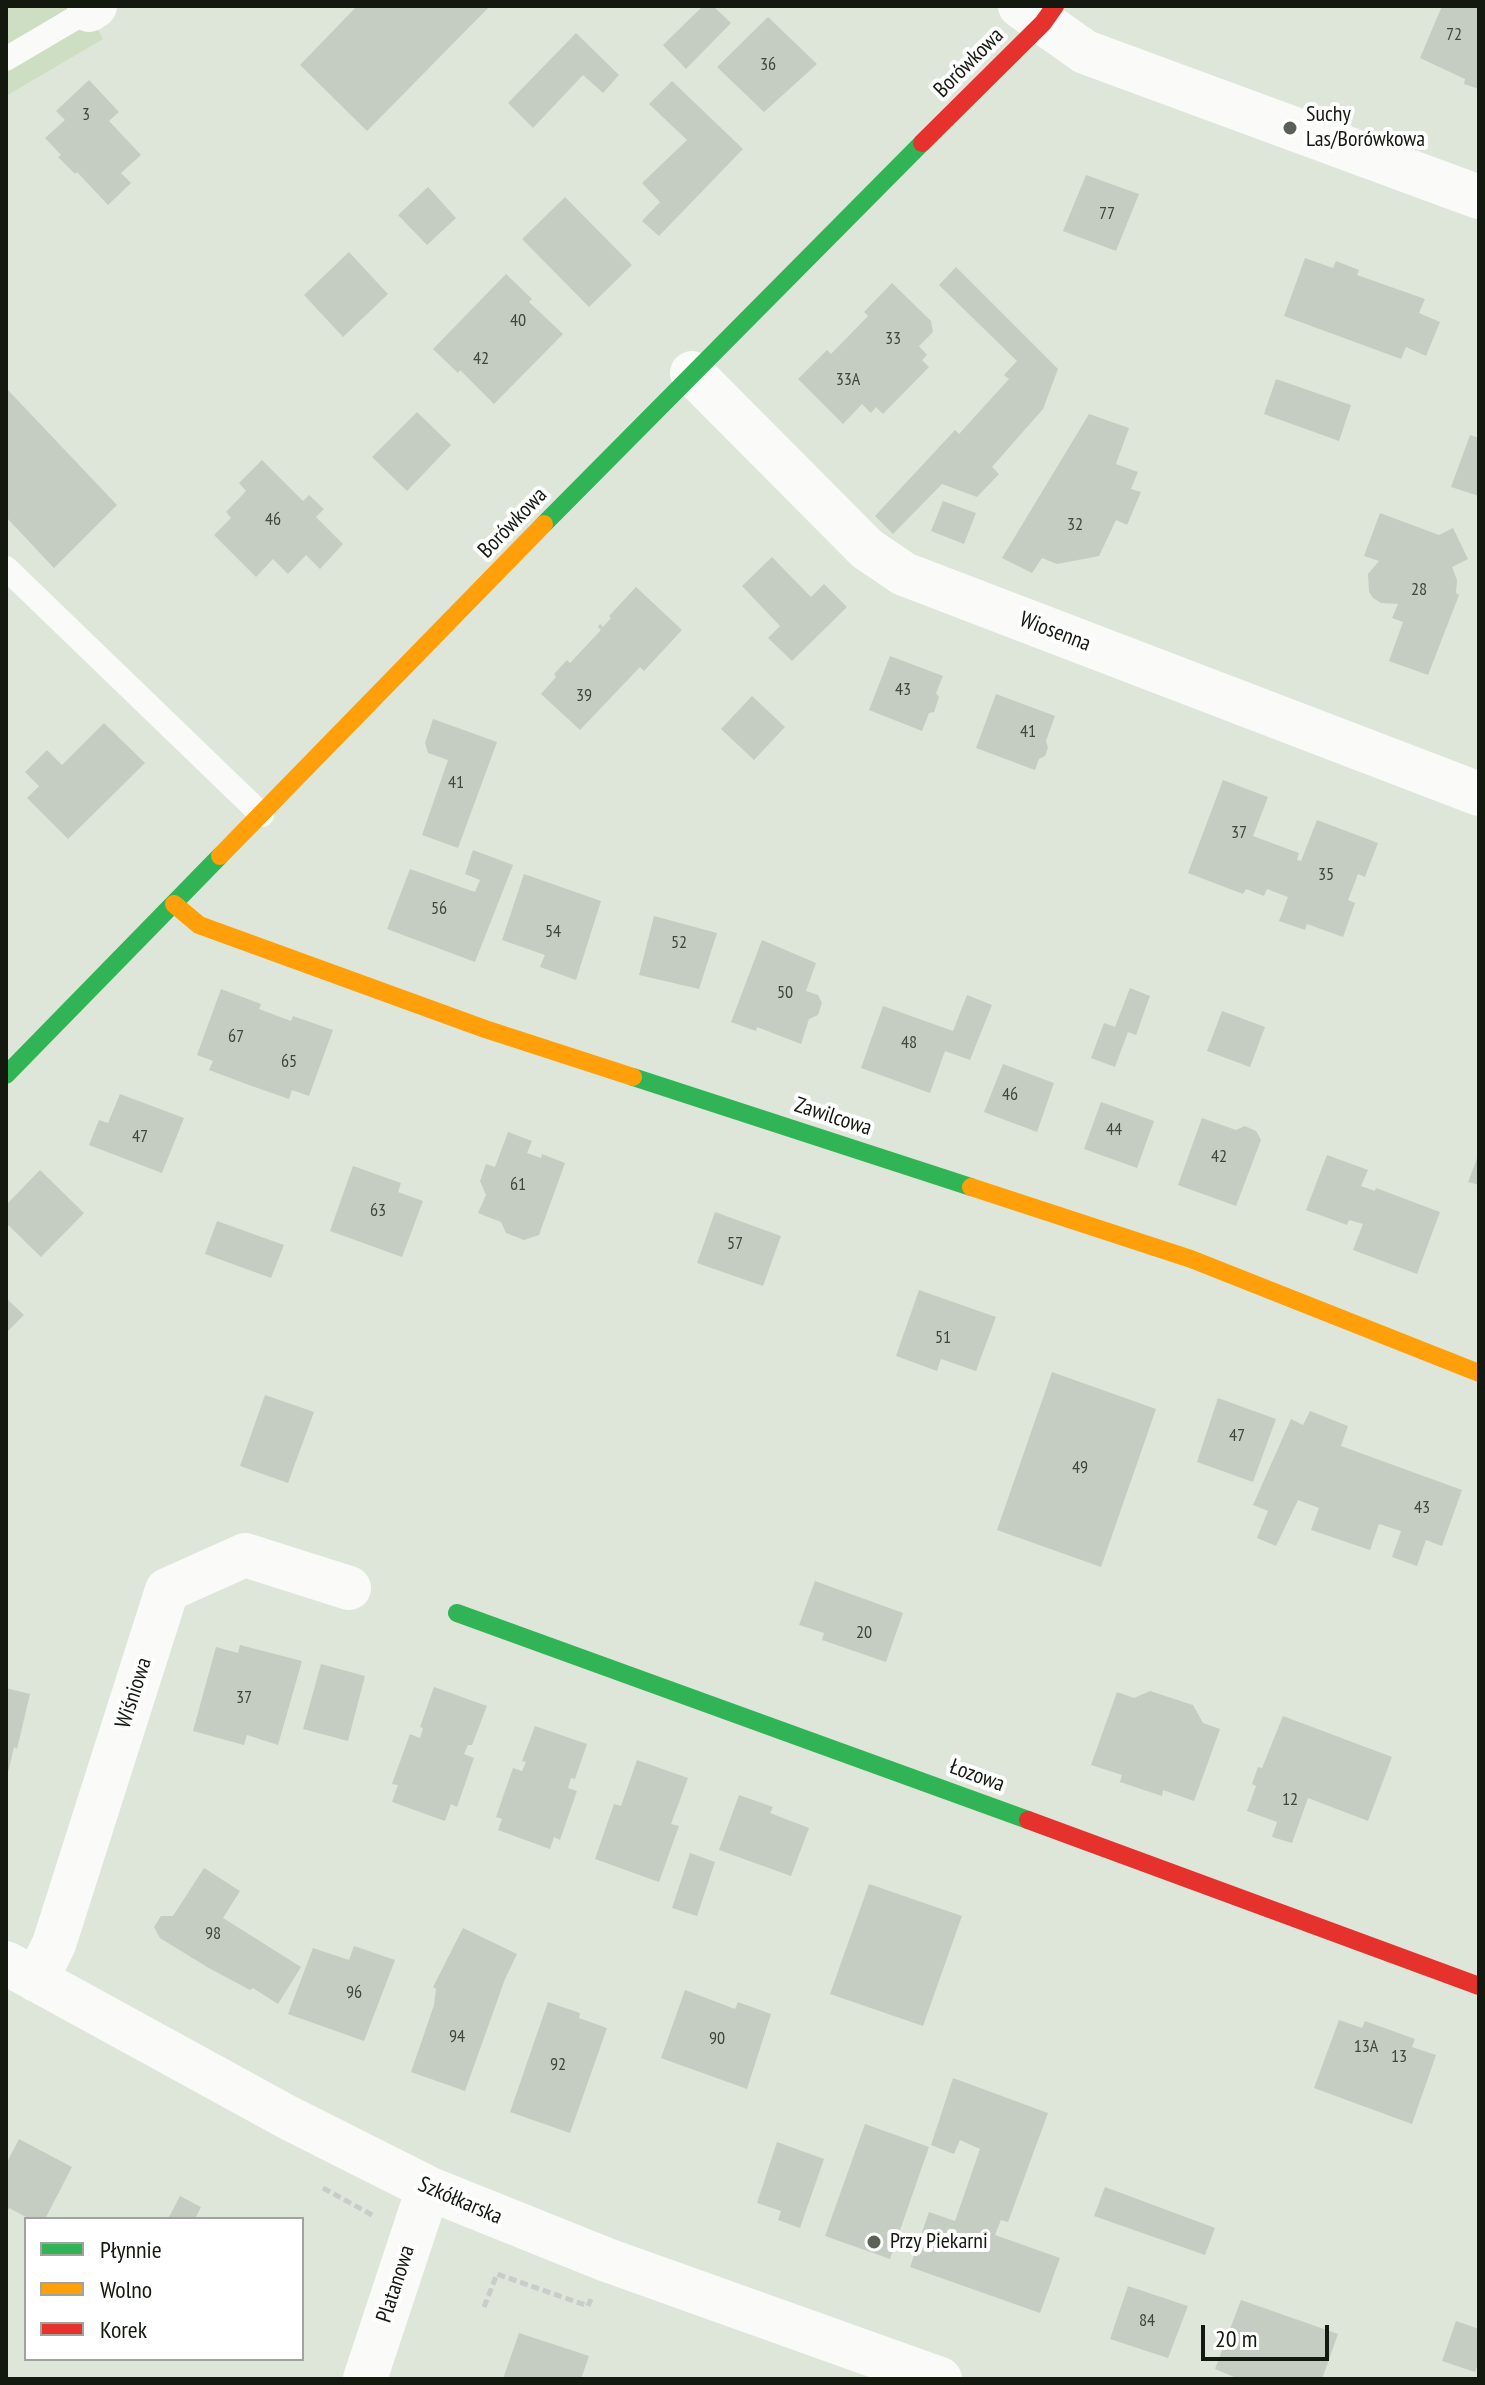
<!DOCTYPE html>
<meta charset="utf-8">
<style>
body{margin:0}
#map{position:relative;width:1485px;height:2385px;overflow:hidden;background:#dee6d9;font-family:"PT Sans Narrow",sans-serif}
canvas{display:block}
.frame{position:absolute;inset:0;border:8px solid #141910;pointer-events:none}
.legend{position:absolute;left:24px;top:2217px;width:280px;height:144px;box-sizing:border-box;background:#fff;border:2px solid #a1a39f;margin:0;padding:10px 14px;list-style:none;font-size:24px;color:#141910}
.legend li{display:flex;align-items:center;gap:16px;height:40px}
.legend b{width:40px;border:2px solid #a1a39f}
.scale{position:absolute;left:1201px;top:2325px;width:128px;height:36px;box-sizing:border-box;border:4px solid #141910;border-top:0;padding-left:10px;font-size:24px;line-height:28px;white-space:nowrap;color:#141910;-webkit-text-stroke:6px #fff;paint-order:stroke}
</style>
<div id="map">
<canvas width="1485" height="2385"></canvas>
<div class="frame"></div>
<ul class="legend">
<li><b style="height:10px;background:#30b455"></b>Płynnie</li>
<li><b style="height:10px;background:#ff9f0a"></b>Wolno</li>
<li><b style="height:10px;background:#e5322d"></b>Korek</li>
</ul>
<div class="scale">20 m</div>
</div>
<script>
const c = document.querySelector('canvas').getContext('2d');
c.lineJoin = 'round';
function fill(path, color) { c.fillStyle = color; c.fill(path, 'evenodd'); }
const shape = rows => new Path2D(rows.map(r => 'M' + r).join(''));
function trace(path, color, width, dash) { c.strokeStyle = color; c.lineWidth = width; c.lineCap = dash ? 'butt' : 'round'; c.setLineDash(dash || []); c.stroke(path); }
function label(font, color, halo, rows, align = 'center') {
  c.font = font + ' "PT Sans Narrow",sans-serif'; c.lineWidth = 8; c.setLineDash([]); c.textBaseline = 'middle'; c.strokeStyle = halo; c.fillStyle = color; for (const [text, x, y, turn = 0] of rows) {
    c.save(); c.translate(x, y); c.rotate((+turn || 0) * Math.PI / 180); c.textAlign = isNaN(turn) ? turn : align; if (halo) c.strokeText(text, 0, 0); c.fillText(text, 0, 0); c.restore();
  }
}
const green = shape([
 [6,6,85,6,103,39,6,96]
]);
const building = shape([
 [357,6,490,6,367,131,300,65],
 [703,6,713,6,731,23,686,69,663,45],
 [1442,6,1479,6,1479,89,1464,84,1465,79,1420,58],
 [768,17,817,64,764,112,717,67],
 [576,33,619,75,603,93,583,75,533,128,508,103],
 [89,80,119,112,109,121,141,155,121,173,131,183,108,205,77,172,75,174,58,157,61,155,45,138,65,120,56,111],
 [672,81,743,149,659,236,642,221,660,202,642,183,687,140,649,104],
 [1086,175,1139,194,1116,251,1063,231],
 [428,187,456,218,427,245,398,215],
 [565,197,632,265,589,307,522,239],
 [349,252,388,294,343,337,304,295],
 [1305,258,1333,268,1336,261,1359,270,1357,275,1425,299,1419,313,1440,322,1426,356,1406,347,1401,359,1284,316],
 [956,267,1058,369,1043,409,992,467,999,474,977,497,942,484,893,534,875,516,955,430,959,434,1009,379,1004,375,1017,361,939,285],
 [506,274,532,299,529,302,563,334,494,404,460,370,458,373,433,349],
 [892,283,931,321,933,332,919,346,927,355,922,360,929,367,883,414,876,407,871,413,862,404,843,424,798,379,827,350,831,354,868,316,864,312],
 [1276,379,1351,405,1339,441,1264,414],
 [6,388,117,505,54,568,6,517],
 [417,412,451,445,407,491,372,457],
 [1089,414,1129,428,1116,464,1138,472,1131,489,1141,492,1127,525,1116,520,1099,556,1057,564,1042,558,1032,573,1002,558],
 [1470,435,1479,438,1479,496,1451,487],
 [262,460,303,501,309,495,324,509,316,517,343,544,320,569,306,555,288,574,273,559,256,577,214,535,231,518,226,512,246,491,239,483],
 [943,501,976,513,964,544,931,531],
 [1380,513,1439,535,1453,528,1468,559,1452,567,1457,580,1456,593,1459,595,1428,675,1389,661,1403,622,1392,618,1398,604,1381,603,1373,598,1369,592,1368,574,1379,561,1364,556],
 [772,557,811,597,824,584,847,607,792,661,768,638,780,626,742,586],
 [636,587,682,630,644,671,640,667,580,730,541,694,556,677,554,674,567,660,570,663,601,630,598,627,600,624,603,627,611,618,609,616],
 [890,656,943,676,936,693,939,697,934,712,929,713,922,731,869,710],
 [996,694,1055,716,1046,741,1048,748,1045,756,1039,759,1035,770,976,748],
 [752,696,785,727,754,760,721,729],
 [433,719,497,742,458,848,422,835,448,760,428,753,425,743],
 [104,723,145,763,68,839,27,798,39,786,25,772,47,750,62,765],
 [1223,780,1268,797,1253,836,1299,853,1297,860,1301,861,1317,820,1378,843,1365,877,1358,874,1348,900,1355,903,1343,937,1307,924,1305,930,1279,921,1288,897,1267,889,1264,896,1246,889,1243,894,1188,873],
 [473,850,513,865,475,962,387,929,410,869,475,892,480,880,465,874],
 [524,874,601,901,576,980,540,967,545,955,502,940],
 [654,916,717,933,699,989,639,975],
 [762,940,816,963,806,991,818,995,822,1003,818,1015,809,1019,801,1044,757,1027,756,1031,731,1022],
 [1130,988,1150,996,1136,1035,1128,1032,1115,1067,1091,1058,1104,1023,1115,1027],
 [221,989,261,1004,259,1009,291,1021,293,1016,333,1030,309,1096,292,1090,289,1099,249,1085,209,1070,213,1061,197,1055],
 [967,995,992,1005,970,1060,945,1051,930,1093,861,1068,883,1006,953,1031],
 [1222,1011,1265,1027,1250,1067,1207,1051],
 [1003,1064,1054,1083,1037,1132,984,1112],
 [120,1094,184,1118,162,1173,89,1145,99,1120,108,1123],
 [1101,1102,1154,1121,1137,1168,1084,1149],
 [1202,1118,1236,1130,1245,1126,1256,1131,1261,1140,1236,1206,1178,1185],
 [508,1132,532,1141,527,1153,541,1158,542,1154,565,1163,539,1235,524,1240,506,1233,501,1222,478,1213,486,1195,480,1181,486,1164,495,1167],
 [1479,1153,1479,1185,1468,1182],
 [1327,1155,1368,1170,1361,1186,1375,1191,1376,1188,1440,1212,1417,1274,1353,1250,1363,1224,1349,1220,1347,1225,1306,1210],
 [353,1166,401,1183,398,1192,423,1201,402,1257,330,1231],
 [40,1170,84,1213,41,1257,6,1223,6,1205],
 [715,1212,781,1236,763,1286,697,1263],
 [217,1221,284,1245,271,1278,205,1254],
 [919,1290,996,1317,976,1371,941,1359,937,1371,896,1356],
 [6,1298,24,1315,6,1333],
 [1052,1372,1156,1409,1101,1567,997,1530],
 [265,1395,314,1412,288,1483,240,1466],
 [1218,1398,1276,1419,1253,1482,1197,1462],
 [1310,1411,1348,1426,1341,1446,1462,1490,1442,1546,1426,1540,1417,1566,1392,1557,1401,1531,1379,1524,1370,1550,1311,1530,1319,1508,1298,1500,1276,1546,1257,1538,1268,1511,1253,1505,1291,1419,1303,1425],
 [815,1581,903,1613,886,1662,822,1640,824,1633,799,1625],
 [240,1645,302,1661,278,1745,247,1735,244,1745,193,1731,216,1647,238,1653],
 [321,1664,365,1676,348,1741,303,1729],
 [434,1687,487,1706,472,1745,468,1745,464,1754,474,1758,457,1807,451,1804,445,1821,392,1802,398,1785,392,1784,410,1734,420,1738,423,1728,420,1727],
 [6,1688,30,1694,17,1749,14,1747,7,1777],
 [1150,1691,1193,1705,1203,1723,1220,1729,1194,1801,1163,1790,1162,1796,1120,1782,1122,1775,1091,1765,1117,1692,1134,1698],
 [1283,1716,1392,1757,1368,1821,1308,1798,1292,1843,1272,1837,1277,1822,1247,1811,1256,1786,1252,1784,1258,1767,1262,1768],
 [535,1726,587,1744,575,1779,571,1778,568,1788,577,1791,560,1840,554,1837,550,1849,498,1830,502,1819,496,1817,513,1768,522,1771,526,1762,522,1761],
 [637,1760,688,1778,671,1824,679,1826,659,1882,595,1859,614,1804,621,1806],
 [739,1795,773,1807,770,1813,809,1828,791,1876,719,1850],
 [690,1853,715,1862,697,1916,672,1908],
 [204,1868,240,1891,223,1918,301,1967,278,2004,253,1988,250,1990,207,1967,160,1938,154,1927,161,1916,173,1916],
 [869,1884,962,1916,923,2026,830,1994],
 [463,1928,517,1954,505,1979,465,2091,411,2072,434,2005,436,1989,433,1987],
 [354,1946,395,1960,364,2041,288,2014,313,1948,349,1960],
 [685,1990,735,2009,738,2002,771,2014,747,2089,661,2058],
 [548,2002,580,2013,579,2018,607,2028,570,2133,510,2112],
 [1339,2020,1362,2028,1365,2021,1415,2039,1412,2047,1436,2055,1412,2124,1314,2088],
 [953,2078,1048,2113,1008,2222,1001,2220,995,2235,1060,2258,1040,2313,910,2267,929,2212,955,2221,980,2149,960,2140,954,2154,931,2145],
 [865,2124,929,2147,890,2259,825,2236],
 [19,2139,72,2167,45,2219,30,2219,9,2208,6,2215,6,2164],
 [777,2142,824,2159,800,2228,778,2220,781,2211,757,2203],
 [1105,2187,1215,2228,1205,2255,1094,2216],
 [180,2196,201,2207,195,2219,168,2219],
 [1128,2286,1188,2306,1168,2358,1110,2339],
 [1241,2300,1338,2334,1322,2379,1239,2379,1215,2369],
 [1456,2321,1479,2329,1479,2362,1475,2372,1442,2361],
 [519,2333,589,2356,581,2379,503,2379]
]);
const path = shape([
 [323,2188,374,2216],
 [484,2307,497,2274,588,2306,591,2299]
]);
const lane = shape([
 [6,59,89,10],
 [6,568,262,815]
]);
const street = shape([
 [1020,6,1085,52,1479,197],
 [89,10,95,6],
 [692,373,867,549,904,574,1479,794],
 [6,1963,287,2117,430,2189,607,2260,940,2379],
 [36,1980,54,1944,167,1590,245,1555,349,1588],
 [365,2379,422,2207,430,2189]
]);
const fast = shape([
 [544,524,922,143],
 [6,1075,220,856],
 [633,1077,971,1187],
 [457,1613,1028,1820]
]);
const slow = shape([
 [220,856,544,524],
 [174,904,199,925,485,1029,633,1077],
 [971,1187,1191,1259,1479,1373]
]);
const jam = shape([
 [922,143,1043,23,1055,6],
 [1028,1820,1479,1986]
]);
const markers = [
 [1290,128,8,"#5b6156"],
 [874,2242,8,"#5b6156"]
];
const numberNames = [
 ["72",1454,35],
 ["36",768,65],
 ["3",86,115],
 ["77",1107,214],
 ["40",518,321],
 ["33",893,339],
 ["42",481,359],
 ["33A",848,380],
 ["46",273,520],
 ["32",1075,525],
 ["28",1419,590],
 ["43",903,690],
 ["39",584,696],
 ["41",1028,732],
 ["41",456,783],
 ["37",1239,833],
 ["35",1326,875],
 ["56",439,909],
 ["54",553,932],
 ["52",679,943],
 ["50",785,993],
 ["67",236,1037],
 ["48",909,1043],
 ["65",289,1062],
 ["46",1010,1095],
 ["44",1114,1130],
 ["47",140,1137],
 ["42",1219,1157],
 ["61",518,1185],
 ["63",378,1211],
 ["57",735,1244],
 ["51",943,1338],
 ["47",1237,1436],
 ["49",1080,1468],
 ["43",1422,1508],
 ["20",864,1633],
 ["37",244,1698],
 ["12",1290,1800],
 ["98",213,1934],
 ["96",354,1993],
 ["94",457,2037],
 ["90",717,2039],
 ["13A",1366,2047],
 ["13",1399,2057],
 ["92",558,2065],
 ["84",1147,2321]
];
const streetNames = [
 ["Borówkowa",969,63,-45],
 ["Borówkowa",513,523,-46],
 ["Wiosenna",1055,632,21],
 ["Zawilcowa",833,1117,18],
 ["Wiśniowa",134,1693,-72],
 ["Łozowa",977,1776,20],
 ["Szkółkarska",460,2201,23],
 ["Platanowa",396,2284,-72]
];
const poiNames = [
 ["Suchy",1306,115],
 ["Las/Borówkowa",1306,140],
 ["Przy Piekarni",890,2242]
];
fill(green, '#cedec2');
fill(building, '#c5ccc1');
trace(path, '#caccc9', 5, [8, 4]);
trace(lane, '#fafbf9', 24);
trace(street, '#fafbf9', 44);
trace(fast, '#30b455', 18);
trace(slow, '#ff9f0a', 18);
trace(jam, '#e5322d', 18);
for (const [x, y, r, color] of markers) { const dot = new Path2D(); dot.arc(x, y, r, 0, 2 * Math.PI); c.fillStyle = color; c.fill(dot); trace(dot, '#fff', 3); }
label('18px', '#40463c', null, numberNames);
label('22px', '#141910', '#fff', streetNames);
label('22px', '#141910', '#fff', poiNames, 'left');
</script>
